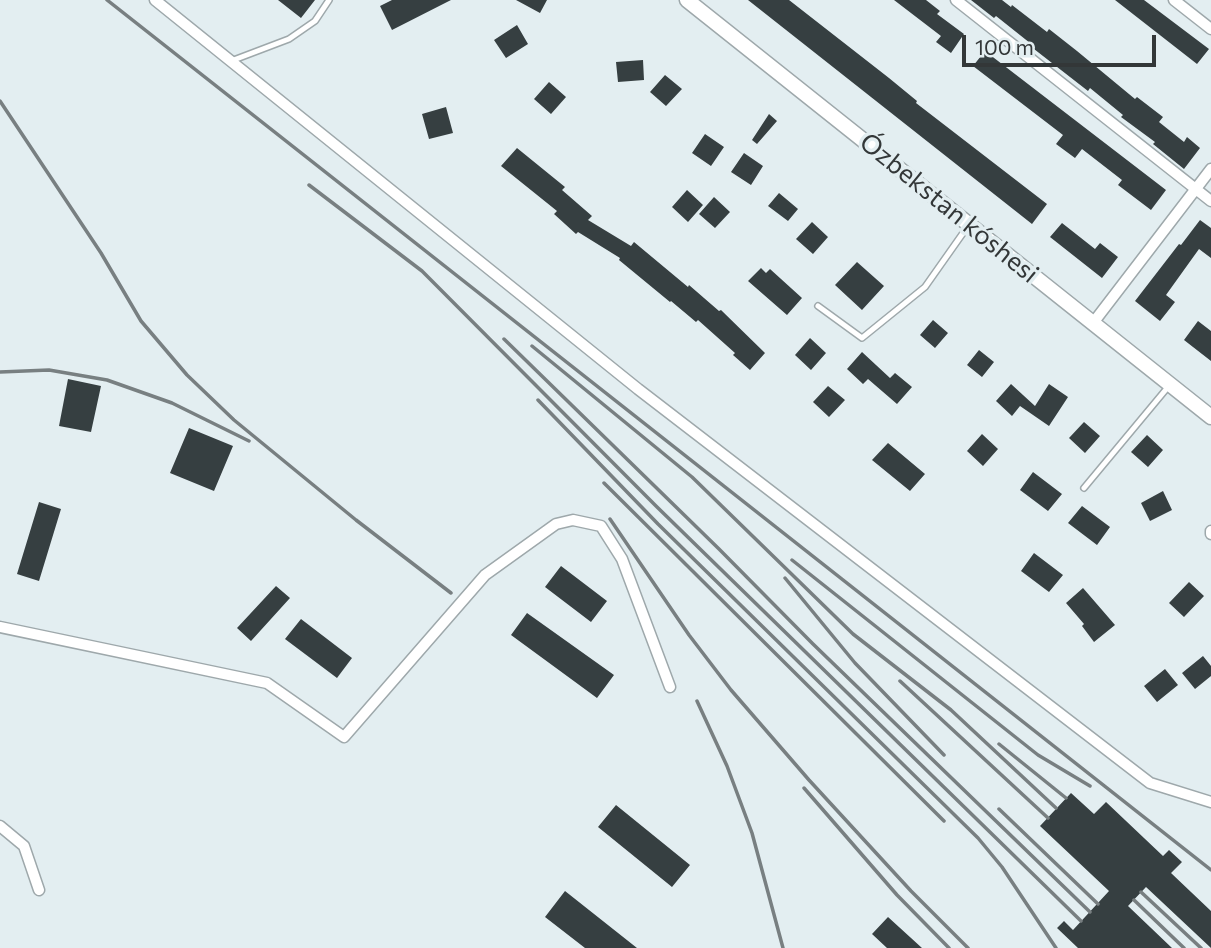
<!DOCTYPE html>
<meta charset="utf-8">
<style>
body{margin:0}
#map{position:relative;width:1211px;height:948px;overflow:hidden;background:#e3eef1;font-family:Commissioner,sans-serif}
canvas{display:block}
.scale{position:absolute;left:962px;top:35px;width:194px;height:32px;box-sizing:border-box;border:4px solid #333738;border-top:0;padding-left:9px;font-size:21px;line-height:24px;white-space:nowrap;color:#333738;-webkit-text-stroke:5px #e3eef1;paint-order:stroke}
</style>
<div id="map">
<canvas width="1211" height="948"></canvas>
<div class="scale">100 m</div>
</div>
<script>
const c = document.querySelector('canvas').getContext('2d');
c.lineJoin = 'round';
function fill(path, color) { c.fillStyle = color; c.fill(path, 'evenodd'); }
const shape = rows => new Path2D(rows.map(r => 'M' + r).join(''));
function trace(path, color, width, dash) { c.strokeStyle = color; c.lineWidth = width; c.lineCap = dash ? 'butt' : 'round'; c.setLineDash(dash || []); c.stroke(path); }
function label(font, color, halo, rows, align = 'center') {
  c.font = font + ' Commissioner,sans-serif'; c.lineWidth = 7; c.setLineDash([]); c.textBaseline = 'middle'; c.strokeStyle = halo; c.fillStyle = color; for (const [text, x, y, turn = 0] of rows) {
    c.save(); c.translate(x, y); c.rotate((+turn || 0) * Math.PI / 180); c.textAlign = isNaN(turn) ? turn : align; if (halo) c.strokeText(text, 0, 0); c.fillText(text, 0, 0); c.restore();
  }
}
const building = shape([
 [278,0,315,0,301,18],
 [392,0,451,0,392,30,380,6],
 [516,0,547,0,540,13],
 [748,0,789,0,889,78,917,101,916,103,1047,204,1032,224],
 [894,0,926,0,940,11,937,14,964,34,951,53,936,42,941,36],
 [971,0,1002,0,1011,7,1012,5,1047,32,1049,29,1077,51,1135,99,1137,97,1163,117,1159,122,1184,142,1187,137,1200,148,1184,169,1153,144,1155,142,1121,117,1123,115,1090,88,1088,91,1034,49,1035,47,996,16,994,18],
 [1115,0,1144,0,1209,49,1197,64],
 [517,25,528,44,506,58,494,40],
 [985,51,1166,190,1151,210,1118,185,1122,180,1082,149,1075,158,1056,144,1063,135,973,66],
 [643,60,644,80,618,82,616,62],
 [665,75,682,89,666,106,650,92],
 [549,82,566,97,551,114,534,99],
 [446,107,453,133,429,139,422,114],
 [769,114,777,121,757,144,752,140],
 [705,134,724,147,711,166,692,153],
 [517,148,565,187,562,190,592,216,588,220,631,246,634,242,688,287,689,285,719,311,721,310,765,353,750,370,733,355,735,353,698,320,696,322,671,301,670,302,619,260,620,258,578,232,576,234,554,214,557,211,501,166],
 [744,153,763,166,751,185,731,172],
 [687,190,703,205,688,222,672,207],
 [779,193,798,209,788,221,768,206],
 [714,197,730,212,715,228,699,214],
 [1200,220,1211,228,1211,258,1199,249,1166,295,1175,302,1160,321,1135,301,1179,244,1181,245],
 [812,222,828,237,813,254,796,239],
 [1062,223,1095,249,1100,243,1118,257,1102,278,1050,237],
 [857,262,884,286,862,310,835,285],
 [761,268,766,273,770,269,802,298,787,315,748,281],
 [933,320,948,333,935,348,920,335],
 [1198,321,1211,331,1211,361,1184,340],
 [810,338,826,353,811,370,795,355],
 [979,350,994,362,982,377,967,365],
 [862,352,890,378,895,373,912,387,897,404,868,379,863,384,847,369],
 [68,379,101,386,91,432,59,426],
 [1011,384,1035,406,1049,384,1068,397,1049,426,1020,406,1012,416,996,401],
 [828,386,845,400,829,417,813,402],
 [1084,422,1100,436,1085,453,1069,438],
 [189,428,233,446,214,491,170,473],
 [982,434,998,449,983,466,967,451],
 [1147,435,1163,450,1148,467,1131,452],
 [888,443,925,474,910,491,872,460],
 [1033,472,1062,494,1048,511,1020,490],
 [1163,491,1172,510,1150,521,1141,503],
 [39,502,61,509,39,581,17,574],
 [1082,506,1110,527,1097,545,1068,523],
 [1034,553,1063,575,1049,592,1021,571],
 [561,566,607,601,591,622,545,587],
 [1189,582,1204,596,1184,617,1169,603],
 [276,586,290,598,251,641,237,628],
 [1083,588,1115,625,1094,642,1082,626,1084,624,1066,603],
 [527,613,614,675,597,698,511,635],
 [301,619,352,658,337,678,285,639],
 [1203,656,1211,666,1211,676,1195,689,1182,673],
 [1165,669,1178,685,1157,702,1144,686],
 [1071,793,1094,814,1106,802,1163,856,1169,850,1182,862,1171,873,1211,911,1211,948,1146,887,1128,906,1172,948,1078,948,1057,928,1064,921,1073,930,1109,891,1040,826],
 [616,805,690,865,672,887,598,827],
 [565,891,637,948,585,948,545,917],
 [888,917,922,948,887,948,872,934]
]);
const service = shape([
 [231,61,289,39,315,21,329,0],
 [818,306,862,338,925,287,968,226],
 [1084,488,1168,387]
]);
const minor = shape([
 [155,0,638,389,1150,783,1211,802],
 [956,0,1211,201],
 [1174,0,1211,29],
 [1093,323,1211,169],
 [1211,531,1211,534],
 [0,627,267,683,344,737,485,575,556,524,573,520,601,526,622,559,670,687],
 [0,826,24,846,39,890]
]);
const tertiary = shape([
 [687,0,1211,417]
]);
const rail = shape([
 [107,0,1211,870],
 [0,101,101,253,141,321,187,375,234,420,356,520,451,593],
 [309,185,422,271,656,506,1081,921],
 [504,339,719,549,813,644,1090,912],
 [532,346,692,477,853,634,951,710,1056,808],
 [0,372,49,370,107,380,172,403,249,441],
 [538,400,658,524,978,838,1002,867,1056,948],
 [604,483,944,821],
 [610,519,689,635,731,690,809,780,911,891,968,948],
 [792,560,1038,755,1090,786],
 [785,578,855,663,944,755],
 [900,681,1048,818],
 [697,701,727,766,752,833,783,948],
 [999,744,1066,798],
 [804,788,897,895,949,948],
 [999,809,1098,904],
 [1141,892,1201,948],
 [1134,900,1184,948]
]);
const streetNames = [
 ["Ózbekstan kóshesi",949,208,39]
];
fill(building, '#363f41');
trace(service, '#9ea8ab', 8);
trace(minor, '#9ea8ab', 13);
trace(tertiary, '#9ea8ab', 17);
trace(service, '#fff', 5);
trace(minor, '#fff', 10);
trace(tertiary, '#fff', 14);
trace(rail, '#787f81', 3.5);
label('26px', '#333738', '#e3eef1', streetNames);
</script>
